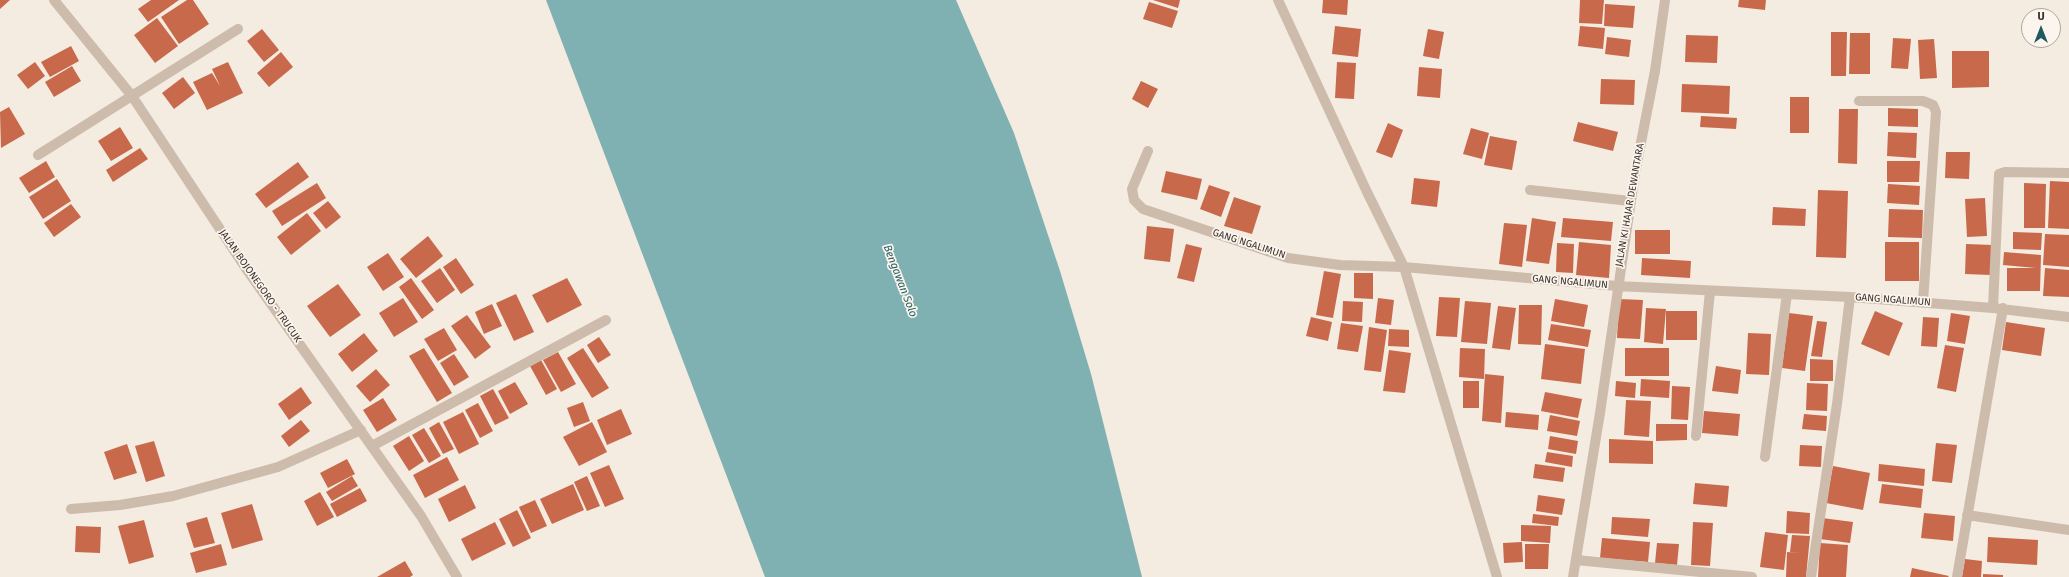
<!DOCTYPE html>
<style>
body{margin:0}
#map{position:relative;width:2069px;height:577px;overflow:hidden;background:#f4ebe1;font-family:"Fira Sans",sans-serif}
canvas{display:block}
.north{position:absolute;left:2021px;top:8px;width:40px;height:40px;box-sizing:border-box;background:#fbf5ee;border:1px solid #aea6a0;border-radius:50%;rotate:0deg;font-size:11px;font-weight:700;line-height:16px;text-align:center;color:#3b302b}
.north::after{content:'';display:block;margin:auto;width:14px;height:18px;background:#1f5a5e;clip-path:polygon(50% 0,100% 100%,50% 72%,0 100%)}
</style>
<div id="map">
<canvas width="2069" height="577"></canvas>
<div class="north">U</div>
</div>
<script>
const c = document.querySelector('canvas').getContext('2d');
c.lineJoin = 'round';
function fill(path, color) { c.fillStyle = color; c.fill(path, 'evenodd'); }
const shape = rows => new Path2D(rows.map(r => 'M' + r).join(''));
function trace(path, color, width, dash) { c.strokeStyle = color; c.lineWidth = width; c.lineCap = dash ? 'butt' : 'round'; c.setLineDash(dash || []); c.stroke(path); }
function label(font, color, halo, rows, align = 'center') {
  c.font = font + ' "Fira Sans",sans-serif'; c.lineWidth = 3.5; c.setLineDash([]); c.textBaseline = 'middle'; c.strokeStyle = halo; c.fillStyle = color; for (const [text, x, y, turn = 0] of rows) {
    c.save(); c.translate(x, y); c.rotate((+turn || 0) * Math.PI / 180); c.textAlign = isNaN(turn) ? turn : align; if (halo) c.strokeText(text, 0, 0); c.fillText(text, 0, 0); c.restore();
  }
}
const water = shape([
 [546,0,956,0,1014,133,1060,271,1091,374,1142,577,765,577]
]);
const building = shape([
 [0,0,10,0,0,9],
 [151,0,179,0,148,22,138,9],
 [187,0,193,0,209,24,179,44,161,17],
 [1153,0,1180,0,1178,8],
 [1323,0,1348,0,1347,15,1322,13],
 [1580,0,1604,0,1602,24,1579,23],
 [1739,0,1766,0,1765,10,1738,7],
 [1149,2,1178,11,1172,28,1143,19],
 [1605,4,1635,6,1633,28,1604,26],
 [157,18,178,46,155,63,134,35],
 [1335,26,1361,29,1358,57,1332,54],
 [1580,26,1605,28,1603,49,1578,46],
 [262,29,279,50,264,62,247,41],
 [1428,29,1444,32,1439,59,1423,56],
 [1831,32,1847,32,1846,76,1831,76],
 [1850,33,1870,33,1870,74,1849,74],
 [1686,35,1718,36,1717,63,1685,62],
 [1607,37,1631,40,1629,57,1605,54],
 [1893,38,1911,39,1908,69,1891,68],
 [1934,39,1937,78,1920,79,1918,40],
 [71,46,79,61,50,77,41,62],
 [1952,51,1989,51,1989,87,1952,88],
 [281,52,293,67,269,87,257,73],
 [35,62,45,76,28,89,17,75],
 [228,62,243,93,207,110,193,82,212,73,220,86,212,69],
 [1337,62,1356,63,1354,99,1335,98],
 [72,66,81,81,54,97,45,82],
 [1419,67,1442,69,1440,98,1417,96],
 [183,77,195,93,174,109,162,93],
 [1601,79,1635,80,1634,105,1600,104],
 [1141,81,1158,89,1148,108,1132,99],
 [1682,84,1730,86,1729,114,1681,112],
 [1790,97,1809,97,1809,133,1790,133],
 [9,107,25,134,1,148,0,112],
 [1888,108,1918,109,1918,127,1888,126],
 [1839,109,1858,109,1857,164,1838,163],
 [1701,116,1737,118,1736,129,1700,127],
 [1578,122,1618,132,1613,151,1573,141],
 [1388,123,1403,130,1392,158,1376,152],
 [120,127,133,148,111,161,98,141],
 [1471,128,1489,133,1482,159,1463,154],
 [1888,132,1917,133,1916,158,1887,156],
 [1490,136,1517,141,1512,170,1484,165],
 [140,148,148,159,113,182,106,170],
 [1946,152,1970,152,1969,179,1945,178],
 [46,161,55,177,29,193,19,178],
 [1887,161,1920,161,1919,182,1887,182],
 [298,162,309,177,266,208,255,194],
 [1166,171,1202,179,1197,200,1161,192],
 [1414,178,1440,181,1437,207,1411,204],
 [57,179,71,201,43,219,29,197],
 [2050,181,2069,182,2069,229,2048,228],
 [317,183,326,198,282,226,272,211],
 [2024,183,2046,184,2045,228,2024,228],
 [1888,184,1920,186,1919,205,1887,203],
 [1209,185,1230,192,1221,217,1200,209],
 [1818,190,1848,191,1846,258,1816,257],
 [1234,197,1261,206,1252,234,1224,226],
 [1985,198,1987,236,1967,237,1965,199],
 [328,201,341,217,326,229,313,213],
 [71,204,81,217,54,237,44,223],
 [1773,207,1806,209,1805,226,1772,225],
 [1889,209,1923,210,1922,238,1888,237],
 [307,213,321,231,291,255,277,237],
 [1532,218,1556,222,1549,264,1526,261],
 [1563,218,1613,222,1611,241,1561,237],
 [1504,223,1527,225,1522,267,1499,264],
 [1147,226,1174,229,1170,262,1144,259],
 [1635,230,1670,230,1670,254,1635,254],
 [2013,232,2042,233,2041,250,2013,249],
 [2045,234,2069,235,2069,267,2043,265],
 [428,236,443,256,416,278,400,259],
 [1579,242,1611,245,1609,278,1576,275],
 [1885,242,1919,242,1919,281,1885,281],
 [1557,243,1574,244,1573,273,1556,272],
 [1186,244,1202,248,1194,282,1177,278],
 [1966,244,1993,245,1991,275,1965,274],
 [2004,252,2041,255,2040,291,2007,291,2007,268,2036,268,2003,265],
 [388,253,404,277,383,291,367,267],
 [456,258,474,285,461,294,443,267],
 [1642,258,1691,261,1690,278,1641,275],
 [440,268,455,290,437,303,421,281],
 [2045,268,2069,270,2069,297,2043,296],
 [1324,271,1341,274,1333,318,1316,315],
 [1354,273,1373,273,1373,299,1354,298],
 [411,278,434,310,422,319,399,287],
 [567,278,582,305,547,323,532,295],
 [338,284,361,315,330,337,307,306],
 [516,294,534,332,514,341,496,303],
 [1439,297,1460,298,1457,337,1436,336],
 [403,298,418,322,394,337,379,313],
 [1378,298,1394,300,1391,325,1375,323],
 [1555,299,1588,305,1584,327,1551,321],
 [1619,299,1643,300,1640,339,1617,338],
 [1343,301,1363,302,1362,322,1342,321],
 [1465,301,1491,303,1487,344,1461,342],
 [492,304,502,326,484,334,475,312],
 [1519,305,1542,305,1541,345,1518,344],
 [1498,306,1516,308,1510,350,1492,348],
 [1646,308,1666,309,1663,344,1644,342],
 [1666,311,1697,311,1697,340,1666,340],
 [1875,311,1903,323,1889,356,1861,344],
 [1789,313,1813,316,1805,371,1782,368],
 [1951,313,1970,316,1965,344,1947,341],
 [467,315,491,347,475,359,451,326],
 [1311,317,1332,322,1328,341,1306,336],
 [1923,317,1939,318,1937,347,1921,346],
 [1817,321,1827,322,1822,357,1811,356],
 [2006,322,2045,328,2041,356,2002,350],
 [1341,323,1363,326,1358,352,1337,349],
 [1551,324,1591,330,1588,347,1548,340],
 [1369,327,1387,330,1381,372,1364,370],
 [444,328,457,350,438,361,424,339],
 [1389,329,1409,330,1409,347,1388,346],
 [364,333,378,351,352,372,338,354],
 [1748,333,1771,334,1769,375,1746,374],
 [599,337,611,355,598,363,587,345],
 [1545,344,1585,349,1581,384,1541,379],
 [1945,345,1964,348,1956,392,1937,388],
 [424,348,452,393,437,402,409,356],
 [583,348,609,388,592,398,567,358],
 [1460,348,1485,349,1484,379,1459,377],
 [1625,348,1669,348,1669,376,1625,376],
 [1389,350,1411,353,1405,393,1383,391],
 [558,352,576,384,561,392,543,360],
 [454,354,469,377,454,386,440,363],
 [1810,359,1833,360,1833,381,1810,381],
 [541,360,557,389,546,395,530,366],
 [1716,366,1741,370,1738,394,1712,391],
 [376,369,390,385,370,402,356,386],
 [1485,374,1504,376,1501,423,1482,421],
 [1641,379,1670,381,1669,398,1640,396],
 [1463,381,1479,381,1479,408,1463,408],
 [1616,381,1636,383,1635,398,1615,396],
 [515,382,528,404,510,414,498,391],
 [1807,383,1828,384,1827,411,1806,410],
 [1672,386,1690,387,1688,420,1671,419],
 [301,387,312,403,289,420,278,404],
 [493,389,509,418,495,425,480,396],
 [1545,392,1582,399,1578,418,1541,411],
 [383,398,397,420,377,432,363,410],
 [1626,400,1651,401,1649,437,1624,435],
 [583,402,590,421,574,427,567,408],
 [478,403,493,431,480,438,465,410],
 [621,409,632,434,607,445,597,420],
 [1704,411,1740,414,1738,436,1702,433],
 [463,412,479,444,459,454,443,422],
 [1506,412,1539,415,1538,430,1505,427],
 [1804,414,1827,416,1826,431,1802,429],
 [1550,415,1580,421,1577,436,1547,431],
 [301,420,310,431,289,447,281,436],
 [439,422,454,449,443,454,429,428],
 [592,422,607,452,579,466,563,437],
 [1656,424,1687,424,1687,440,1656,441],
 [424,428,441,456,429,463,412,435],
 [409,436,424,461,409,471,393,446],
 [1550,436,1578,441,1576,454,1548,449],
 [1609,439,1653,441,1653,464,1609,463],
 [154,441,165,476,146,482,135,446],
 [1936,443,1957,445,1952,483,1932,481],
 [127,444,137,473,114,480,104,452],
 [1800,445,1822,446,1821,467,1799,466],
 [1547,452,1573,456,1572,467,1545,462],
 [447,457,459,480,425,498,413,475],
 [347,459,355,474,328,488,320,473],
 [1535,464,1565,468,1563,482,1533,478],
 [1879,464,1925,469,1924,486,1878,481],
 [609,465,624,499,605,507,590,473],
 [1833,466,1870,473,1863,510,1826,503],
 [352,476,358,486,332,501,326,492],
 [587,476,600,506,587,511,574,482],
 [1695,483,1729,486,1727,507,1693,504],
 [573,484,584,510,552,524,540,499],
 [1882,484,1923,489,1921,508,1879,503],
 [465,485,476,508,449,522,438,499],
 [360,488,367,501,337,517,330,504],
 [320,492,334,517,317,526,304,501],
 [1538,495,1565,499,1562,515,1536,511],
 [535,500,547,526,531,533,519,507],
 [252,504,263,540,232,549,221,513],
 [517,510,531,538,513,547,499,519],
 [1787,511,1810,513,1809,534,1786,533],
 [1924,513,1955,516,1953,541,1921,538],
 [1533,514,1559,517,1558,526,1532,523],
 [207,517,215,543,194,548,186,523],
 [1612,517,1650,519,1648,537,1611,534],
 [1822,518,1853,522,1850,543,1820,539],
 [144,520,154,557,129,564,118,526],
 [495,522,506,544,472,561,461,539],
 [1693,522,1713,523,1710,566,1691,565],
 [1521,525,1551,526,1550,543,1521,541],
 [76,526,101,527,100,553,75,552],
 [1765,532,1788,535,1784,570,1760,567],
 [1792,535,1810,536,1806,577,1786,577,1787,552,1802,553,1790,552],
 [1988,537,2038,540,2037,565,1987,562],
 [1602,538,1650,542,1648,562,1600,558],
 [1522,542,1523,562,1504,563,1503,543],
 [1657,543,1679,544,1677,565,1655,563],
 [1820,543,1848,545,1846,577,1818,577],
 [221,544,227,565,196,573,190,553],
 [1525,544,1549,544,1548,569,1525,569],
 [1965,559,1982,561,1981,577,1962,577],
 [405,561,413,575,410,577,377,577],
 [1912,568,1949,576,1948,577,1910,577],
 [1983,574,2003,575,2003,577,1983,577]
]);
const minor = shape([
 [54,0,132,96,245,267,421,516,457,577],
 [1278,0,1367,192,1404,267,1497,577],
 [1859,101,1923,101,1933,105,1936,112,1923,302],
 [1148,151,1132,189,1134,200,1143,209,1288,258,1340,265,1404,267,1617,286,1850,297,1993,308,2069,317],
 [38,155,238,29],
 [1530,190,1630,201],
 [1993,308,1999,174,2005,172,2069,173],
 [1696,436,1710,291],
 [372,446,606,320],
 [1765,457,1787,294],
 [71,509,120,505,173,496,278,467,361,430],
 [1967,515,2069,530],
 [1576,560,1752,577],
 [1573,577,1600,413,1635,173,1655,71,1665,0],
 [1811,577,1837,404,1850,297],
 [1957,577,2003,308]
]);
const streetNames = [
 ["JALAN KI HAJAR DEWANTARA",1630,205,-80],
 ["GANG NGALIMUN",1249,244,18],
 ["GANG NGALIMUN",1570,282,5],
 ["JALAN BOJONEGORO - TRUCUK",260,286,55],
 ["GANG NGALIMUN",1893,300,4]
];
const waterNames = [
 ["Bengawan Solo",900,281,69]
];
fill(water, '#7fb0b2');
fill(building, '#c8694b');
trace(minor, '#cdbbac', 10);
label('10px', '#3b302b', '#fbf5ee', streetNames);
label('italic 11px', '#1f5a5e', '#fbf5ee', waterNames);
</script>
